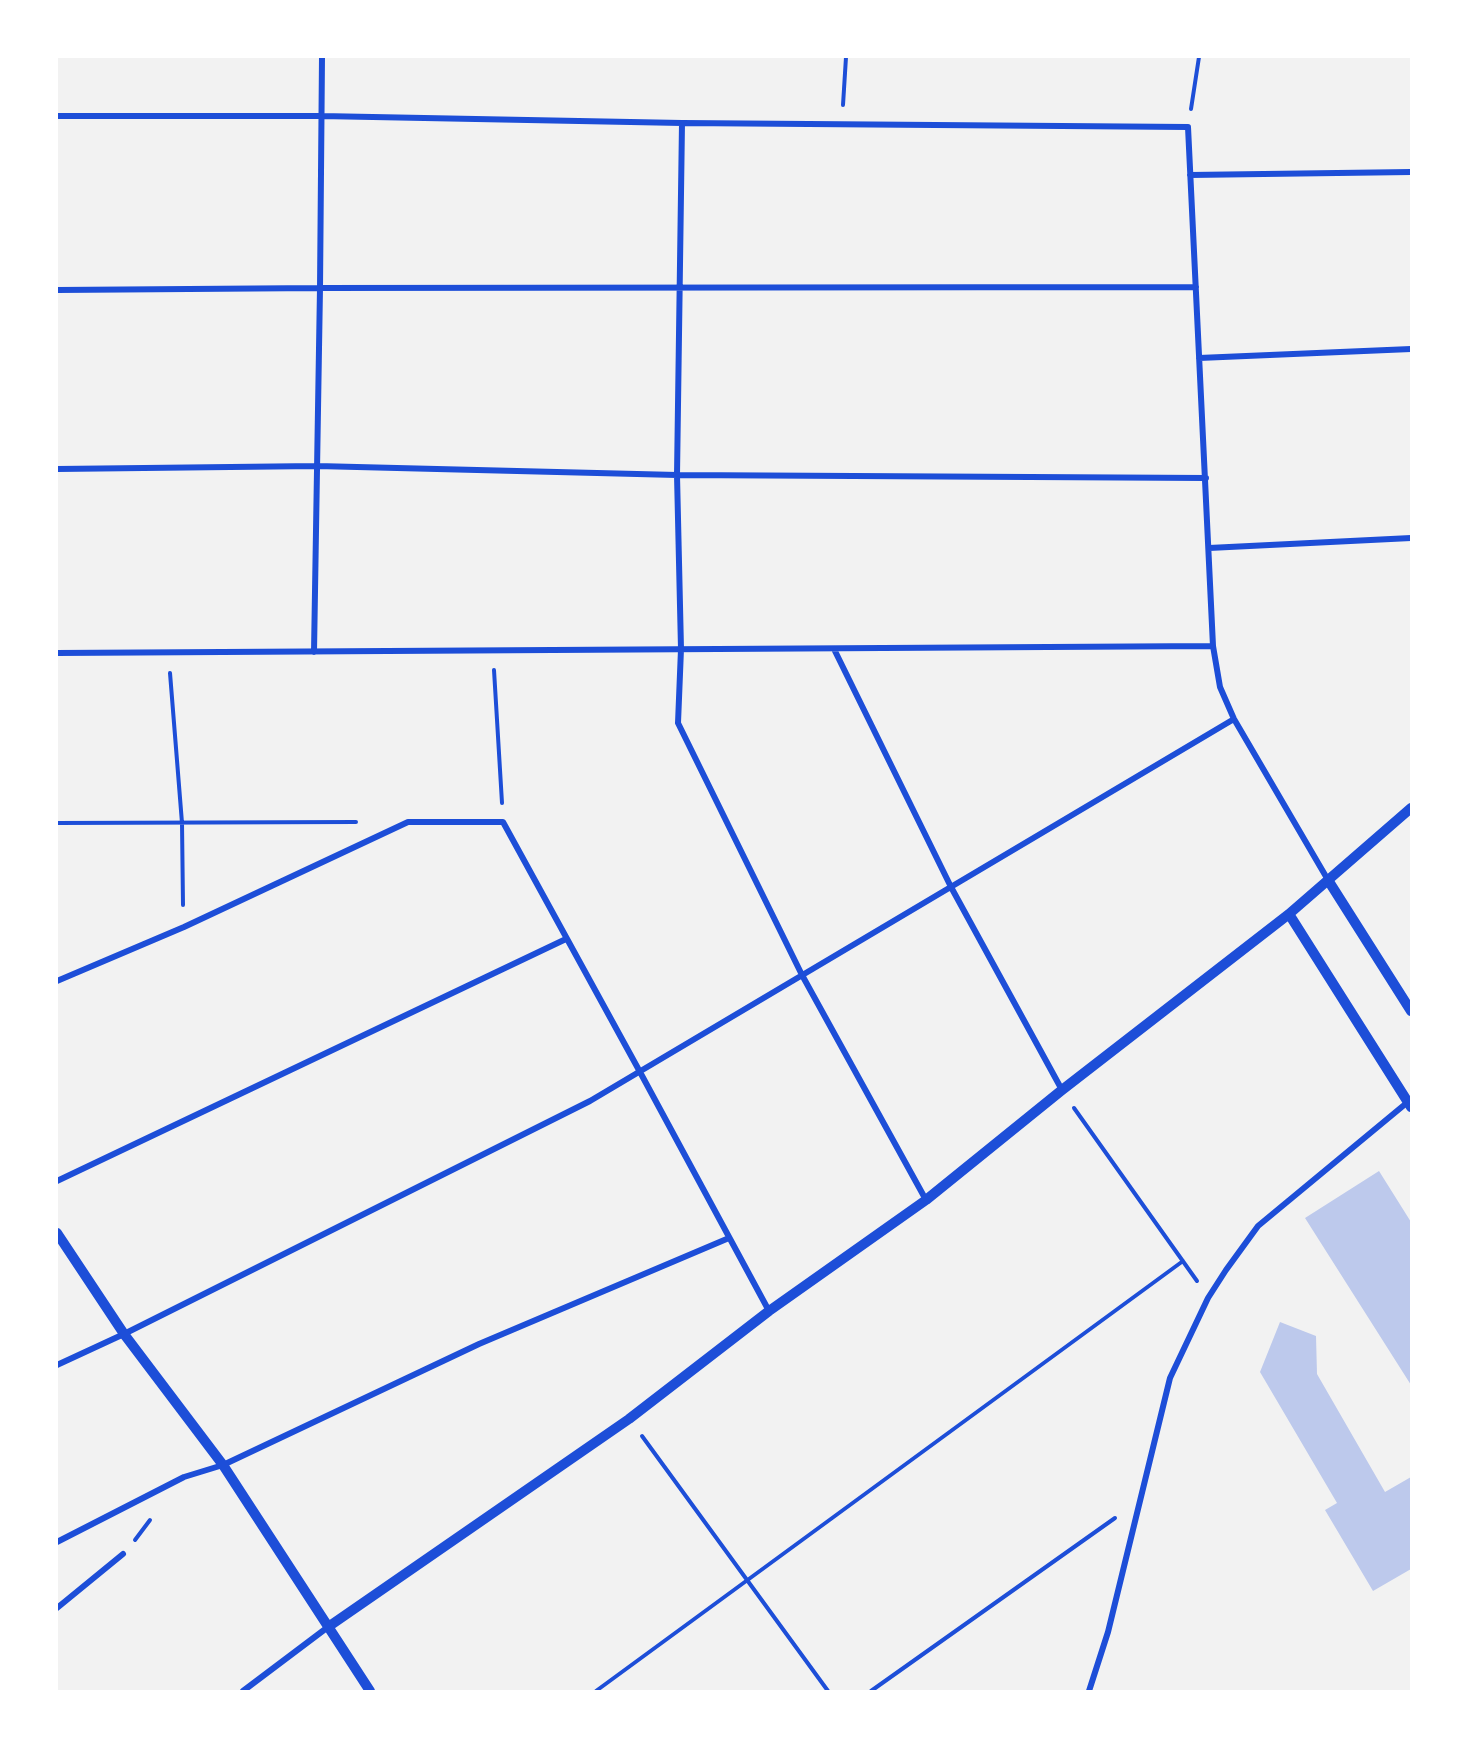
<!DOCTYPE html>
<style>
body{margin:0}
#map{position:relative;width:1468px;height:1748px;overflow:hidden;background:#f2f2f2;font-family:Overpass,sans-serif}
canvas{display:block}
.frame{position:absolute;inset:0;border:58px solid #fff;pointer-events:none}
</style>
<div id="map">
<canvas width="1468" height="1748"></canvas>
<div class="frame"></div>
</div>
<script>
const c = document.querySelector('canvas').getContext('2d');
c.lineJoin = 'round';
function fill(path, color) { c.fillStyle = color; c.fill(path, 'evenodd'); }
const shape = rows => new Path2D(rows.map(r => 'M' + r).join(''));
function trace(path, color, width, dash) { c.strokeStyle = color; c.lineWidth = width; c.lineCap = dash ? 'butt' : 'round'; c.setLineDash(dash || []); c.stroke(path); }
const building = shape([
 [1379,1171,1411,1222,1411,1385,1305,1218],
 [1280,1322,1316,1336,1317,1374,1385,1492,1411,1477,1411,1569,1373,1591,1325,1510,1337,1503,1260,1372]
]);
const path = shape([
 [843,105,846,57],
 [1191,109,1199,57],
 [494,670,502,803],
 [170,673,182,823,183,905],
 [57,823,356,822],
 [1074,1108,1197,1281],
 [642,1436,828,1691],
 [135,1540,150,1520],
 [596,1691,1183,1261],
 [871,1691,1115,1518]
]);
const minor = shape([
 [57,116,321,116,682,123,1188,127,1213,646,1220,687,1234,719,1328,880],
 [682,123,677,475,681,649,678,723,802,975,926,1200],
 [1190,175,1411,172],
 [57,290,320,288,1196,287],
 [1199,358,1411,349],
 [57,469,317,466,677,475,1206,478],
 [1209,548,1411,538],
 [834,649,951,887,1062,1090],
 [314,652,320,288,322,57],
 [57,653,1213,646],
 [57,981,184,927,408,822,503,822,640,1072,769,1311],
 [57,1181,566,939],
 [57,1365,124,1334,590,1101,1234,719],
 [57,1542,184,1477,223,1465,479,1344,729,1238],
 [57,1608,123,1554],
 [243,1691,328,1627],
 [1089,1691,1108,1632,1170,1378,1208,1298,1226,1270,1258,1226,1409,1101]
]);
const tertiary = shape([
 [1328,880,1411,1011],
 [1289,914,1411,1107],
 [57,1233,124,1334,223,1465,370,1691],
 [328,1627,629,1419,769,1311,926,1200,1062,1090,1289,914,1411,808]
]);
fill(building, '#bdc9ec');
trace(path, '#1d4ed8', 4);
trace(minor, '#1d4ed8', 6);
trace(tertiary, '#1d4ed8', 10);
</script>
